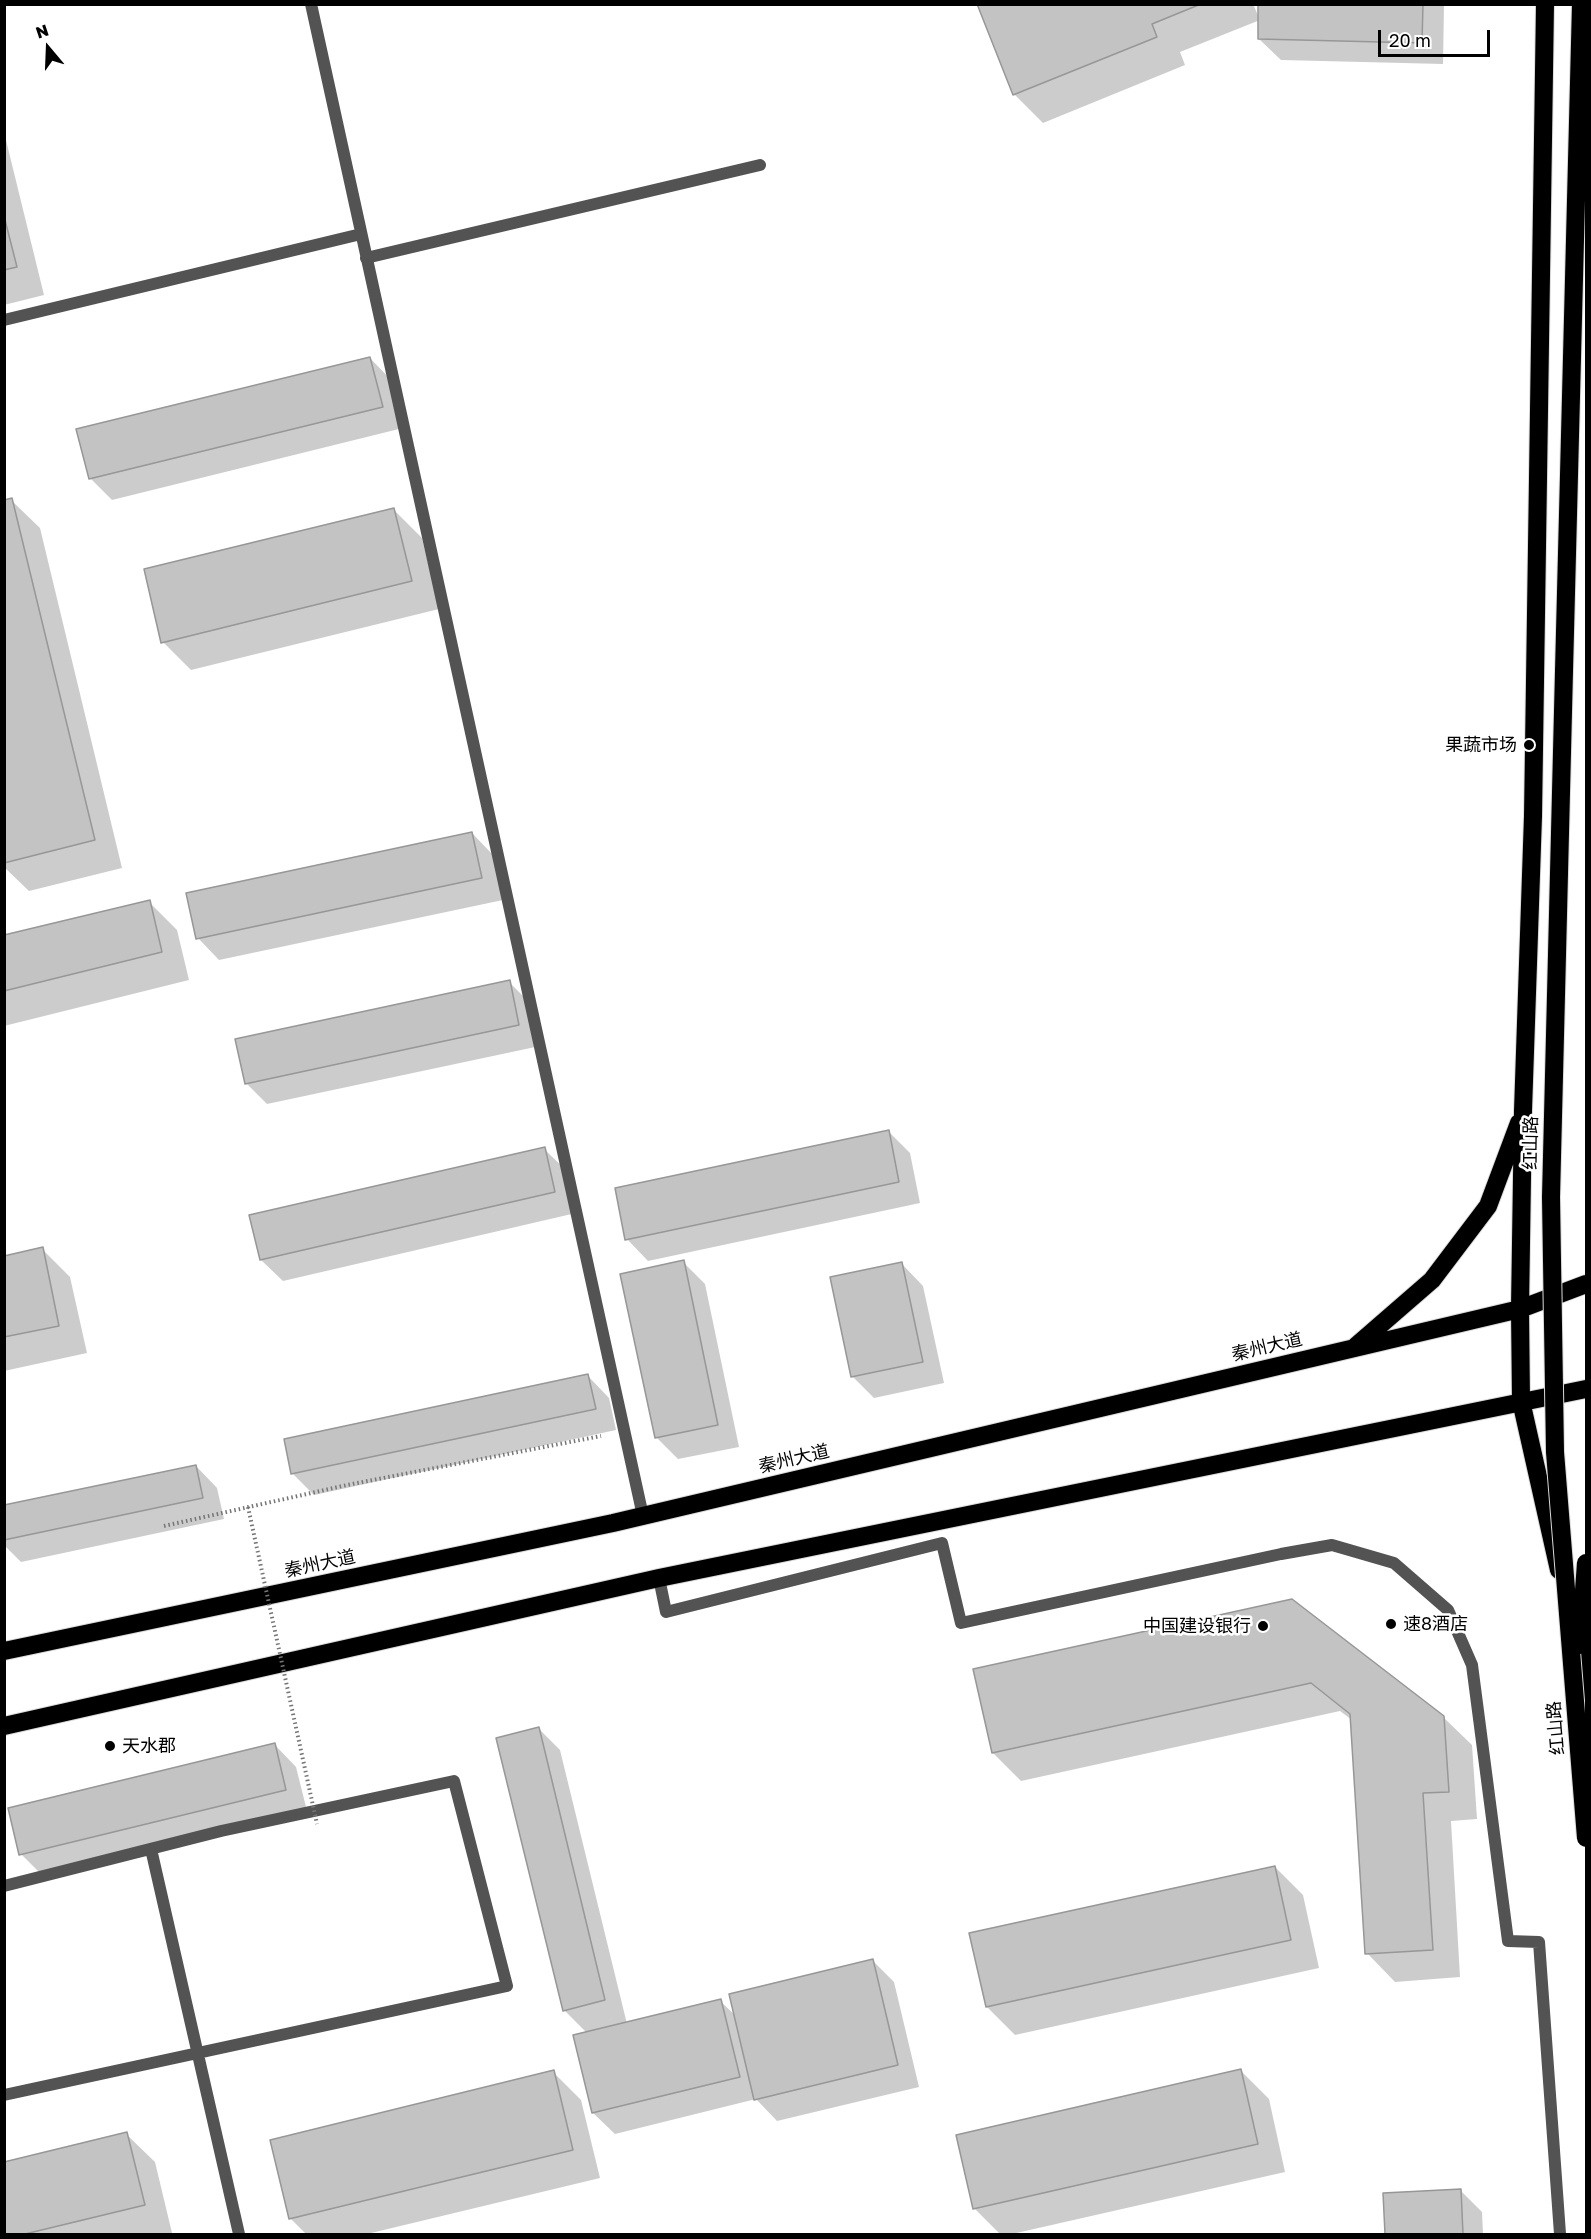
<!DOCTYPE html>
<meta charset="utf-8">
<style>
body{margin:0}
#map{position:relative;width:1591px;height:2239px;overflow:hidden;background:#fff;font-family:"Golos Text",sans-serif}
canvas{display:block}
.frame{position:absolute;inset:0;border:6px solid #000;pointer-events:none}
.north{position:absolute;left:18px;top:18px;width:60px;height:60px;-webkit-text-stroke:4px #fff;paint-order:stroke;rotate:341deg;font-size:16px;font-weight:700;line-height:24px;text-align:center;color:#000}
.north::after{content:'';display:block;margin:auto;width:21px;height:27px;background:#000;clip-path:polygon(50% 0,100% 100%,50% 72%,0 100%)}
.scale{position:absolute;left:1378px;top:30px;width:112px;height:27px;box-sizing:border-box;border:3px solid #000;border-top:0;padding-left:8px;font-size:18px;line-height:21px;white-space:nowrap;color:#000;-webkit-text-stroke:4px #fff;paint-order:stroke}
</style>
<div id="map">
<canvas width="1591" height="2239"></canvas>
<div class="frame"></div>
<div class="north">N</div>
<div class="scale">20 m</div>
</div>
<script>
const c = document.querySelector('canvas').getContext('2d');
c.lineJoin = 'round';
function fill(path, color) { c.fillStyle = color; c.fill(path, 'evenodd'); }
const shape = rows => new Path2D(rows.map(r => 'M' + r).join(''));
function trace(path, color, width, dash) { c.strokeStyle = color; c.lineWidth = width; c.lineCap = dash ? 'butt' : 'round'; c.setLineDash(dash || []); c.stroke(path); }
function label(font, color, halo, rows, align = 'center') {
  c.font = font + ' "Golos Text","Noto Sans SC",sans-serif'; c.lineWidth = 5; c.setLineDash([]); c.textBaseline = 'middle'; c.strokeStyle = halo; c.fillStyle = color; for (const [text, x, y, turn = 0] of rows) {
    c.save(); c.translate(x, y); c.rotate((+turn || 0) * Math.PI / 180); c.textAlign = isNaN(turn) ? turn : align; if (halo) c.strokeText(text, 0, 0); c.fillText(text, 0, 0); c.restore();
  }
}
const shadow = shape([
 [978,4,1253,4,1260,20,1260,4,1444,4,1443,64,1281,60,1259,39,1260,20,1180,52,1185,65,1043,123,1014,94],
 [4,132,44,295,4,305],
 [370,358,391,380,403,428,112,500,90,478],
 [11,500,40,528,122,868,29,891,4,867,4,501],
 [394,510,422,538,439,609,191,670,163,642],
 [472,833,493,855,503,900,219,960,198,938],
 [149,902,177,930,189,980,4,1026,4,937],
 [509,982,531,1004,540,1046,267,1104,246,1083],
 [888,1131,910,1153,920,1203,648,1261,627,1239],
 [544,1149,566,1170,576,1213,283,1281,261,1260],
 [42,1249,70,1277,87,1353,4,1371,4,1257],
 [683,1262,705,1284,739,1447,678,1459,657,1438],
 [902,1264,923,1286,944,1383,874,1398,852,1376],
 [588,1376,609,1398,616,1430,314,1495,292,1473],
 [196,1466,217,1488,224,1519,21,1562,4,1545,4,1507],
 [1292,1601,1443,1717,1472,1745,1477,1819,1451,1821,1460,1977,1395,1982,1367,1953,1352,1720,1340,1711,1021,1781,993,1753],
 [539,1729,560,1750,627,2024,720,2001,736,2016,872,1960,894,1982,919,2087,777,2121,756,2099,615,2134,593,2113,587,2033,564,2010],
 [275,1745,296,1767,307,1811,42,1875,21,1854],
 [1275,1867,1303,1895,1319,1968,1015,2035,987,2007],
 [1241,2071,1269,2099,1285,2172,1012,2234,1000,2234,974,2208],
 [553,2072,581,2100,600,2178,367,2234,306,2234,290,2218],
 [126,2134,155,2162,172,2233,4,2234,4,2164],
 [1460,2190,1482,2212,1483,2234,1386,2234,1384,2195]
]);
const building = shape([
 [977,4,1201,4,1152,24,1157,37,1013,95,977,4],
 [1258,4,1423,4,1422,43,1258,39,1258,4],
 [4,216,17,267,4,270,4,216],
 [370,357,383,407,89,479,76,429,370,357],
 [12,498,95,840,4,863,4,500,12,498],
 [394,508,412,581,161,643,144,569,394,508],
 [472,832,482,878,196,939,186,893,472,832],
 [150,900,162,952,4,991,4,935,150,900],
 [510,980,519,1025,245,1084,235,1039,510,980],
 [889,1130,899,1182,625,1240,615,1188,889,1130],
 [545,1147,555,1192,260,1260,249,1215,545,1147],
 [43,1247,59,1326,4,1337,4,1256,43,1247],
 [684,1260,718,1425,655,1438,620,1274,684,1260],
 [902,1262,923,1362,851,1377,830,1277,902,1262],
 [588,1374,596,1409,291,1474,284,1439,588,1374],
 [196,1465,203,1498,4,1540,4,1505,196,1465],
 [1292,1599,1444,1716,1449,1792,1423,1793,1433,1950,1365,1954,1350,1714,1311,1683,992,1753,973,1669,1292,1599],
 [539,1727,605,2000,563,2011,496,1738,539,1727],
 [275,1743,286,1790,19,1855,8,1808,275,1743],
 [1275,1866,1291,1940,986,2007,969,1933,1275,1866],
 [873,1959,898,2065,754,2100,729,1994,873,1959],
 [721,1999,740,2077,592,2113,573,2035,721,1999],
 [1241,2069,1258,2144,973,2209,956,2135,1241,2069],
 [554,2070,573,2150,289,2219,270,2140,554,2070],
 [127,2132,145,2205,25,2234,4,2234,4,2162,127,2132],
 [1461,2189,1463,2234,1385,2234,1383,2193,1461,2189]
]);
const path = shape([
 [164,1526,347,1485,601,1436]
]);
const lane = shape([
 [311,4,643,1516],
 [366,258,760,165],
 [4,320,361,234],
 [659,1578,666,1612,942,1543,961,1623,1281,1554,1332,1545,1394,1563,1448,1610,1472,1665,1508,1941,1539,1942,1560,2234],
 [151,1849,239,2234],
 [4,1886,221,1831,454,1781,507,1986,4,2095]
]);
const highway = shape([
 [1545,4,1533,816,1523,1111,1520,1309,1521,1401,1559,1570],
 [1564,671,1581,4],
 [1356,1346,1432,1280,1488,1206,1519,1123],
 [4,1651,613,1523,1520,1309,1586,1284],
 [1577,1653,1586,1696],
 [4,1726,659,1578,1586,1389]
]);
const pathBridge = shape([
 [248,1507,317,1824]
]);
const highwayBridge = shape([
 [1564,671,1551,1197,1555,1452,1586,1838],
 [1580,1645,1586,1563]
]);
const markers = [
 [1529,745,6,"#000"],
 [1391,1624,6,"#000"],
 [1263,1626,6,"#000"],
 [110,1746,6,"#000"]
];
const poiNames = [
 ["果蔬市场",1517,745],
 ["速8酒店",1403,1624,"left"],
 ["中国建设银行",1251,1626],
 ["天水郡",122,1746,"left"]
];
const streetNames = [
 ["红山路",1531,1143,-89],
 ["秦州大道",1267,1347,-13],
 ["秦州大道",794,1459,-13],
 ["秦州大道",320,1564,-12],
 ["红山路",1556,1728,-95]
];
fill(shadow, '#0003');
fill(building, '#c3c3c3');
trace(building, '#979797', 1.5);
trace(highway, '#dbdbdb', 20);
trace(path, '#757575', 4, [1.5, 3]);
trace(lane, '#535353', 12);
trace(highway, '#000', 18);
trace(highwayBridge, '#dbdbdb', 20, []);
trace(pathBridge, '#757575', 4, [1.5, 3]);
trace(highwayBridge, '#000', 18);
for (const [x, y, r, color] of markers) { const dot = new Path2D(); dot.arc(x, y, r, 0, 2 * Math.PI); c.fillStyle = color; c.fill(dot); trace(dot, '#fff', 2); }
label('18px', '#000', '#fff', poiNames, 'right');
label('18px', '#000', '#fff', streetNames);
</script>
